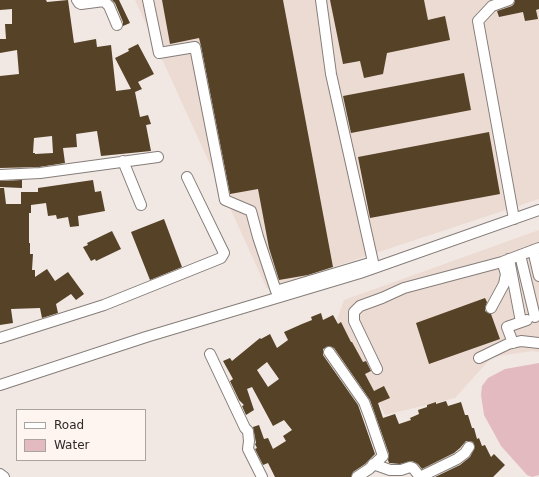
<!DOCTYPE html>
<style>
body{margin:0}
#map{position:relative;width:539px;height:477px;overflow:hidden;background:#f1e8e3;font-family:"DejaVu Sans",sans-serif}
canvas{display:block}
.legend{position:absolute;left:16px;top:409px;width:130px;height:52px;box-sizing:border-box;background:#fef5f0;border:1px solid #aaa4a0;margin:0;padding:5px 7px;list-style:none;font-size:12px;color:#2d2a28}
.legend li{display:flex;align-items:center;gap:8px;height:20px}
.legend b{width:20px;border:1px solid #aaa4a0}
</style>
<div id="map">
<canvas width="539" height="477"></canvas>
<ul class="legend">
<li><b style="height:5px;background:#fff"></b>Road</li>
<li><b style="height:11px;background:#e4bac1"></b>Water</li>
</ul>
</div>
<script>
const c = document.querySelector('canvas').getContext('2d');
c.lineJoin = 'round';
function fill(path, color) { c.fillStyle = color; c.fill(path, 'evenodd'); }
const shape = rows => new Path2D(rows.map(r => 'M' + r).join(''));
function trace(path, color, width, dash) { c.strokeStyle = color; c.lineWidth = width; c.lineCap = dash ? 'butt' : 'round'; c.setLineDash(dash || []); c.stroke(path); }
const built = shape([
 [135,0,539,0,539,199,267,289],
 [539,230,539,352,533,351,492,357,455,398,385,415,337,320,344,300]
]);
const water = shape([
 [539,363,539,475,532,477,527,475,501,446,484,415,481,395,482,386,488,378,505,369]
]);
const building = shape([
 [0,0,46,0,47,2,68,0,74,43,96,39,97,47,111,45,116,91,131,89,115,58,129,51,128,49,138,44,154,74,138,82,142,89,135,92,140,117,148,115,151,124,146,125,151,151,101,156,97,131,76,134,77,147,63,148,65,163,39,167,0,168,0,76,19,74,17,50,0,53,0,39,6,39,5,24,12,24,12,9,0,10],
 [52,136,53,153,35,154,35,153,33,153,34,138],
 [112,0,119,0,130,23,123,26,123,22,115,3],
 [162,0,283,0,333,267,308,275,279,280,269,248,258,189,230,194,201,46,199,38,170,44],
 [330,0,424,0,428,20,445,16,450,40,387,53,383,74,364,78,360,61,343,64],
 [515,0,539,0,539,9,536,10,538,19,525,21,523,12,499,17,497,11,512,6,514,4],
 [464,73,471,110,351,133,343,96],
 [489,132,500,194,370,218,358,157],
 [22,180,22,188,0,187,0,181],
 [93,180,95,192,101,191,105,211,78,216,79,226,70,227,68,217,57,219,56,215,48,216,46,203,31,205,31,213,29,213,29,243,30,243,30,254,33,254,32,270,35,270,35,277,47,269,55,281,68,272,84,294,76,300,71,294,56,304,58,313,42,318,40,308,11,309,13,323,0,325,0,188,4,188,6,204,21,204,21,192,38,192,38,188],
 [164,219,182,267,150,280,131,232],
 [112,231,121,249,96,261,95,259,91,261,83,247,88,245,87,243],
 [485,298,487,302,485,308,485,311,488,313,491,314,500,339,429,364,416,323],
 [321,313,323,320,333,315,338,324,341,322,351,342,352,342,363,362,366,361,371,371,365,374,374,391,384,386,390,398,378,403,383,418,395,414,399,424,411,420,410,418,419,414,418,410,427,407,427,405,436,402,436,404,446,401,448,406,461,402,465,415,468,415,472,428,474,428,477,439,479,438,482,446,485,445,491,457,494,454,505,465,493,477,435,477,460,465,470,457,475,447,473,442,469,441,466,441,460,448,454,453,422,469,418,464,412,461,400,464,389,463,388,460,389,454,370,400,334,348,329,346,323,349,323,355,358,405,375,454,365,464,353,472,351,477,275,477,268,463,263,465,255,449,257,448,255,444,256,443,253,427,259,425,264,439,268,438,273,449,286,441,283,436,292,430,284,420,273,426,252,387,247,389,254,410,246,415,242,406,244,405,239,400,230,381,233,379,223,361,230,358,232,361,260,338,261,339,270,334,277,348,288,340,284,332,302,324,312,320,311,317],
 [267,362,279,379,268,387,257,370]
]);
const minor = shape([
 [77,0,79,3,81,4,104,1,109,6,117,25],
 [148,0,159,53,195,47,225,200,251,211,258,237,276,291,373,262,331,74,321,0],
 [509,0,492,6,478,21,514,219],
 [123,161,141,205],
 [0,175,40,173,158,157],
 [533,250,539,276],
 [520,255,535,317],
 [509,259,521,322],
 [491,308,504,284,506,274,503,264],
 [0,338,104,305,221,258,224,253,222,249,187,177],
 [513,343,507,327,527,320],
 [329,352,364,402,370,418,383,456,369,469,357,477],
 [210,354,245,428,248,431,249,441,248,449,262,477],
 [479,358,508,344,521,341,539,343],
 [377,369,354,321,354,312,360,306,382,298,404,288,502,262,539,248],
 [0,385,146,337,360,273,539,210],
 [373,464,390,470,401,470,410,467,413,468,420,477],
 [0,474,4,477],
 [420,477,457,459,465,453,469,447]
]);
fill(built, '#ecdbd2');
fill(water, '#e4bac1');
fill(building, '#564227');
trace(minor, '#857d79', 12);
trace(minor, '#fff', 10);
</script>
